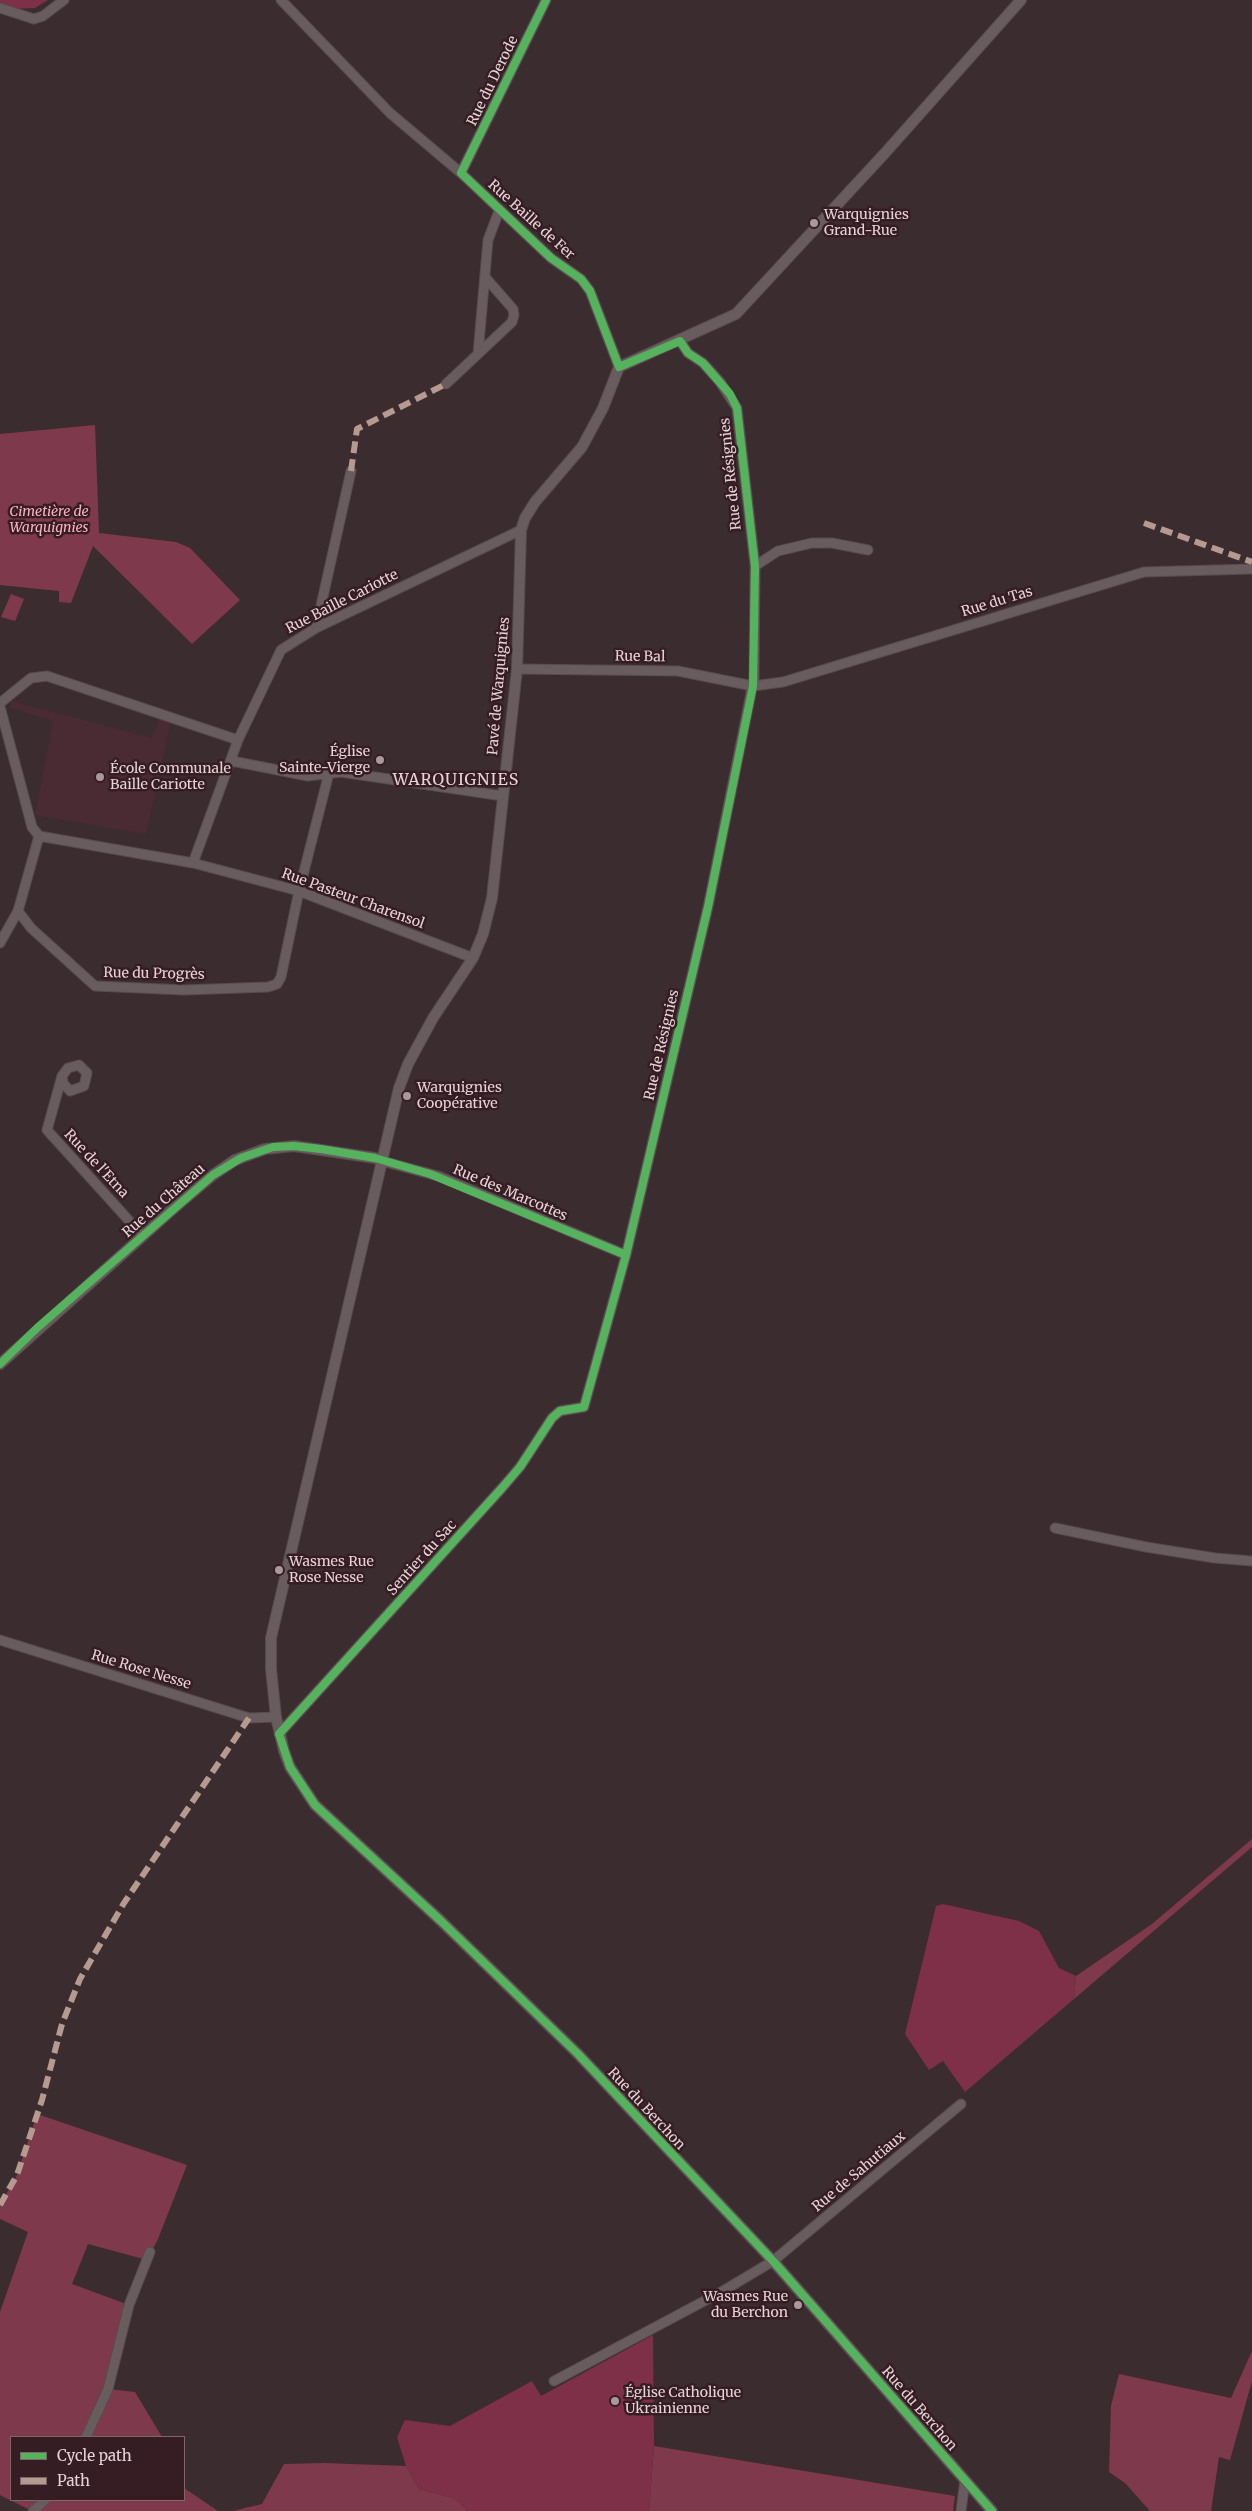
<!DOCTYPE html>
<meta charset="utf-8">
<style>
body{margin:0}
#map{position:relative;width:1252px;height:2511px;overflow:hidden;background:#3b2c30;font-family:Merriweather,serif}
canvas{display:block}
.legend{position:absolute;left:10px;top:2436px;width:175px;height:65px;box-sizing:border-box;background:#361d23;border:1px solid #7c666b;margin:0;padding:6px 9px;list-style:none;font-size:15px;color:#e5d3d6}
.legend li{display:flex;align-items:center;gap:10px;height:25px}
.legend b{width:25px;border:1px solid #7c666b}
</style>
<div id="map">
<canvas width="1252" height="2511"></canvas>
<ul class="legend">
<li><b style="height:6px;background:#56b35d"></b>Cycle path</li>
<li><b style="height:6px;background:#b69a8f"></b>Path</li>
</ul>
</div>
<script>
const c = document.querySelector('canvas').getContext('2d');
c.lineJoin = 'round';
function fill(path, color) { c.fillStyle = color; c.fill(path, 'evenodd'); }
const shape = rows => new Path2D(rows.map(r => 'M' + r).join(''));
function trace(path, color, width, dash) { c.strokeStyle = color; c.lineWidth = width; c.lineCap = dash ? 'butt' : 'round'; c.setLineDash(dash || []); c.stroke(path); }
function label(font, color, halo, rows, align = 'center') {
  c.font = font + ' Merriweather,serif'; c.lineWidth = 5; c.setLineDash([]); c.textBaseline = 'middle'; c.strokeStyle = halo; c.fillStyle = color; for (const [text, x, y, turn = 0] of rows) {
    c.save(); c.translate(x, y); c.rotate((+turn || 0) * Math.PI / 180); c.textAlign = isNaN(turn) ? turn : align; if (halo) c.strokeText(text, 0, 0); c.fillText(text, 0, 0); c.restore();
  }
}
const built = shape([
 [11,701,152,738,159,719,171,721,146,834,35,815,53,721,11,708]
]);
const green = shape([
 [95,425,99,533,176,542,190,548,240,600,192,644,93,546,71,603,59,602,59,591,0,585,0,434],
 [11,594,24,599,15,621,1,617],
 [1252,1839,1252,1847,1074,1999,1076,1976,1152,1924],
 [37,2114,187,2165,158,2239,147,2260,88,2244,72,2284,129,2305,108,2389,135,2392,162,2437,11,2437,11,2500,184,2500,184,2488,218,2511,32,2511,0,2495,0,2312,28,2232,0,2219,0,2205,17,2175],
 [1252,2351,1252,2381,1230,2460,1219,2457,1211,2511,1150,2511,1125,2483,1109,2472,1111,2406,1119,2374,1231,2398],
 [654,2446,955,2496,953,2511,649,2511],
 [324,2463,406,2466,419,2489,454,2498,468,2511,233,2511,262,2504,284,2464]
]);
const forest = shape([
 [0,0,48,0,35,8,11,9,0,3],
 [943,1904,1019,1921,1039,1931,1059,1968,1076,1976,1074,1999,965,2092,943,2061,929,2070,905,2034,936,1906],
 [653,2335,654,2446,649,2511,468,2511,454,2498,419,2489,406,2466,397,2437,405,2420,450,2426,532,2381,541,2396]
]);
const minor = shape([
 [281,0,390,113,461,173,551,258,581,279,590,291,619,367],
 [0,8,34,19,43,16,64,0],
 [461,173,546,0],
 [478,354,512,322,514,315,513,309,485,277],
 [446,384,478,354,488,240,499,211],
 [755,566,778,551,812,543,832,543,868,550],
 [316,628,351,471],
 [517,669,678,671,753,686,783,682,1144,572,1252,569],
 [0,703,31,678,47,676,238,740],
 [0,707,32,827,39,836],
 [232,761,308,776,341,772,503,796],
 [39,836,193,863,238,740,281,650,316,628,521,530],
 [39,836,18,911,31,928,95,986,184,990,268,987,277,984,281,977,299,891,329,773],
 [193,863,299,891,473,958],
 [0,943,18,911],
 [62,1076,63,1083,70,1091,84,1086,87,1073,79,1065,68,1068,62,1076,47,1130,143,1236],
 [382,1161,438,1176,626,1255],
 [1055,1528,1146,1547,1215,1558,1252,1561],
 [0,1640,249,1718,276,1717],
 [279,1734,502,1488,520,1467,552,1418,560,1411,584,1407,626,1255,708,907,754,678,755,566,737,408,720,382,703,363,688,353,680,341],
 [554,2381,723,2291,773,2261,961,2104],
 [86,2437,108,2389,129,2305,150,2252],
 [33,2511,45,2500],
 [961,2511,965,2480]
]);
const tertiary = shape([
 [0,1364,174,1208,213,1175,235,1160,265,1149,294,1146,375,1158,382,1161],
 [992,2511,773,2261,578,2054,441,1921,315,1805,290,1767,284,1751,276,1717,271,1669,271,1638,399,1088,408,1064,433,1018,473,958,483,934,492,898,517,669,521,530,525,518,535,502,582,447,603,408,619,367,736,314,885,153,1021,0]
]);
const quiet = shape([
 [351,471,357,429,446,384],
 [1144,523,1252,562],
 [0,2205,17,2175,42,2100,62,2024,80,1979,124,1903,249,1718]
]);
const cycleway = shape([
 [546,0,461,173,551,258,581,279,590,291,619,367,680,341,688,353,703,363,730,394,737,408,755,566,753,686,708,907,626,1255,584,1407,560,1411,552,1418,520,1467,502,1488,279,1734,290,1767,315,1805,441,1921,578,2054,773,2261,992,2511],
 [0,1364,37,1328,213,1175,241,1158,273,1147,294,1146,321,1149,375,1158,430,1174,626,1255]
]);
const markers = [
 [814,223,5,"#aa999c"],
 [380,760,5,"#aa999c"],
 [100,777,5,"#aa999c"],
 [407,1096,5,"#aa999c"],
 [279,1570,5,"#aa999c"],
 [798,2305,5,"#aa999c"],
 [615,2401,5,"#aa999c"]
];
const streetNames = [
 ["Rue du Derode",493,81,-64],
 ["Rue Baille de Fer",531,220,42],
 ["Rue de Résignies",731,474,-96],
 ["Rue Baille Cariotte",342,602,-27],
 ["Rue du Tas",997,602,-17],
 ["Rue Bal",640,657,1],
 ["Pavé de Warquignies",499,686,-85],
 ["Rue Pasteur Charensol",353,899,20],
 ["Rue du Progrès",154,974,1],
 ["Rue de Résignies",662,1045,-77],
 ["Rue de l'Etna",96,1164,47],
 ["Rue des Marcottes",510,1193,23],
 ["Rue du Château",164,1201,-41],
 ["Sentier du Sac",422,1558,-48],
 ["Rue Rose Nesse",141,1670,17],
 ["Rue du Berchon",646,2109,47],
 ["Rue de Sahutiaux",859,2172,-40],
 ["Rue du Berchon",919,2409,49]
];
const poiNames = [
 ["Warquignies",824,215],
 ["Grand-Rue",824,231],
 ["Église",370,752,"right"],
 ["Sainte-Vierge",370,768,"right"],
 ["École Communale",110,769],
 ["Baille Cariotte",110,785],
 ["Warquignies",417,1088],
 ["Coopérative",417,1104],
 ["Wasmes Rue",289,1562],
 ["Rose Nesse",289,1578],
 ["Wasmes Rue",788,2297,"right"],
 ["du Berchon",788,2313,"right"],
 ["Église Catholique",625,2393],
 ["Ukrainienne",625,2409]
];
const parkNames = [
 ["Cimetière de",49,512],
 ["Warquignies",49,528]
];
const quarterNames = [
 ["WARQUIGNIES",456,780]
];
fill(built, '#4a2a33');
fill(green, '#7f394d');
fill(forest, '#7e3049');
trace(minor, '#584b4e', 11);
trace(tertiary, '#584b4e', 12);
trace(minor, '#685c5f', 9);
trace(tertiary, '#685c5f', 10);
trace(quiet, '#b69a8f', 6, [12, 6]);
trace(cycleway, '#56b35d', 8);
for (const [x, y, r, color] of markers) { const dot = new Path2D(); dot.arc(x, y, r, 0, 2 * Math.PI); c.fillStyle = color; c.fill(dot); trace(dot, '#361d23', 2); }
label('14px', '#e5d3d6', '#361d23', streetNames);
label('14px', '#e5d3d6', '#361d23', poiNames, 'left');
label('italic 14px', '#fcb0c2', '#361d23', parkNames);
c.letterSpacing = '1px';
label('16px', '#e5d3d6', '#361d23', quarterNames);
c.letterSpacing = '0px';
</script>
